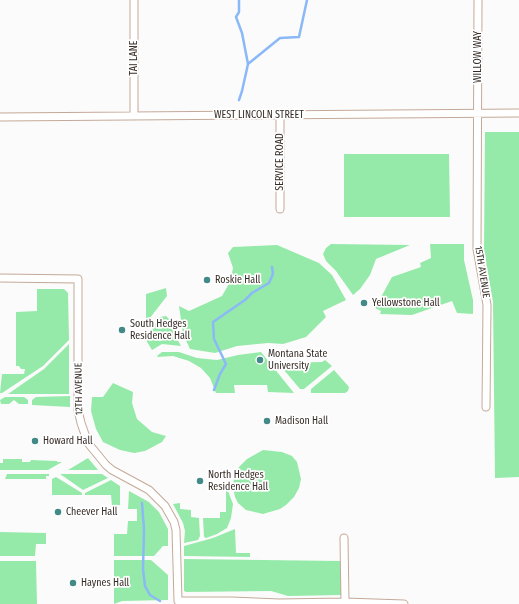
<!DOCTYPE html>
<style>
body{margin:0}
canvas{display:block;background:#fbfbfb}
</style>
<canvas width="519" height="604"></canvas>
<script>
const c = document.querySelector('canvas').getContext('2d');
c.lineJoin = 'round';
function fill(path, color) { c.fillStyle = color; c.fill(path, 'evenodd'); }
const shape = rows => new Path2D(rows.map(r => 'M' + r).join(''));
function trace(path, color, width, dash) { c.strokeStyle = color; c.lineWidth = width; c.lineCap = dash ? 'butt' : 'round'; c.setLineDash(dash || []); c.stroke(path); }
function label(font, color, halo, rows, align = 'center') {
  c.font = font + ' "Fira Sans Condensed",sans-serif'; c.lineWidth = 3.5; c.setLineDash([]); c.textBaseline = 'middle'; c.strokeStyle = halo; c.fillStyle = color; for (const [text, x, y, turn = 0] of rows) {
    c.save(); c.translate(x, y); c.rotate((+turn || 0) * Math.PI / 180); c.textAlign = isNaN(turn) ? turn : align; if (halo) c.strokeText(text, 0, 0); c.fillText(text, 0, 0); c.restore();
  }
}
const green = shape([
 [485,132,519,132,519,477,495,478,493,302,484,251],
 [344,154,449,154,450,217,344,217],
 [331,244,410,245,376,259,370,275,360,289,353,295,336,271,326,261,323,254,326,248],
 [430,244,464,244,464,260,473,300,473,314,457,313,452,301,412,315,380,314,381,311,375,308,392,277,421,267,420,263,431,258],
 [277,245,319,263,332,275,346,300,323,311,326,317,306,337,283,344,268,343,237,346,215,353,190,349,183,334,179,306,189,311,222,296,230,282,233,268,228,253,233,247],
 [166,288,167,296,146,323,146,294],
 [37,289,64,289,68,293,69,340,43,366,2,393,0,393,2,374,24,374,25,369,21,369,19,366,16,366,16,312,37,311],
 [166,316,169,319,173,331,181,346,162,344,152,350,146,340,147,335,160,317],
 [69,344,69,394,8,394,44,369],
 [162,352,179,352,197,358,217,360,238,355,261,352,294,393,268,392,267,385,234,385,235,393,216,393,210,378,201,368,189,361,173,356,157,357,158,355],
 [325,360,332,366,304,389,300,389,278,363,322,362],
 [334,370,349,387,348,391,345,393,311,393,311,389],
 [113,383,133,392,132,403,137,419,152,432,166,436,162,442,145,451,134,453,120,450,103,442,96,429,91,411,92,397,103,397],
 [70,396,70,407,32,405,32,400,36,397],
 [5,397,24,397,28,400,28,404,19,404,14,400,9,404,1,404,0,400],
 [263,450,282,452,292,456,297,462,301,479,299,488,294,497,286,505,280,509,263,514,246,510,238,503,235,497,233,487,234,477,239,467,247,459],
 [88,458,98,470,68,470],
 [3,459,22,459,22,462,30,462,31,460,57,461,57,462,62,462,48,470,0,470,0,463,3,463],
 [7,474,49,474,49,476,46,476,46,479,5,479],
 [60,474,102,474,108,478,83,490],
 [56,477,82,493,82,495,52,495,52,479],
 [111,480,120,486,120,505,112,506,111,495,85,495,85,493],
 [129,491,149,502,159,512,168,529,168,546,163,546,154,556,114,556,114,534,127,534,128,521,137,521,137,509,128,509],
 [226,491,228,491,233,504,231,518,227,528,217,534,206,538,204,537,203,518,220,518,220,512,226,512],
 [180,503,180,509,191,510,191,517,199,518,200,536,198,540,184,543,185,531,183,523,173,504],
 [235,529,236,553,250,553,250,557,184,556,184,546,213,538],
 [0,532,46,533,46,544,36,544,35,556,0,556],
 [184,559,341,561,341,595,288,596,271,591,186,592,184,591],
 [114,560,151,560,168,575,168,600,122,601,114,604],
 [0,561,36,561,37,604,0,604]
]);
const stream = shape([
 [239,0,239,12,236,17,242,33,248,64],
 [239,100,242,91,248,64,280,38,299,37,307,0],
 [214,390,220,374,226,364,214,339,213,322,245,300,252,293,269,283,273,274,272,267],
 [142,503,144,529,143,569,145,586,150,595,160,601]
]);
const minor = shape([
 [134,0,134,116],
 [478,0,477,249,487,305,486,407],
 [280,115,280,209],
 [0,117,519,113],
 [0,278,78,279,78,410,81,423,88,443,106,465,112,470,149,490,165,506,174,522,176,530,178,601,232,601,279,603,345,602,404,604],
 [344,538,345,602]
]);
const markers = [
 [207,280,4,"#428a88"],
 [364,303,4,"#428a88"],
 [122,330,4,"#428a88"],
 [260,360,4,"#428a88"],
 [267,421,4,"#428a88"],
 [35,441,4,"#428a88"],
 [200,481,4,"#428a88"],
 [58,512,4,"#428a88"],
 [73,583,4,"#428a88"]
];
const streetNames = [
 ["WILLOW WAY",478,57,-90],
 ["TAI LANE",134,58,-90],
 ["WEST LINCOLN STREET",259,115],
 ["SERVICE ROAD",280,162,-90],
 ["15TH AVENUE",482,272,81],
 ["12TH AVENUE",79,389,-91]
];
const poiNames = [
 ["Roskie Hall",215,280],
 ["Yellowstone Hall",372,303],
 ["South Hedges",130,324],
 ["Residence Hall",130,336],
 ["Montana State",268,354],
 ["University",268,366],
 ["Madison Hall",275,421],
 ["Howard Hall",43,441],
 ["North Hedges",208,475],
 ["Residence Hall",208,487],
 ["Cheever Hall",66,512],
 ["Haynes Hall",81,583]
];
fill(green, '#96eaa9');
trace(stream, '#8bb9f7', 2.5);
trace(minor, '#c4a998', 9);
trace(minor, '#fff', 7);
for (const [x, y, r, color] of markers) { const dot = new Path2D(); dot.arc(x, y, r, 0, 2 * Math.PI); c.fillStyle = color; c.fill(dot); trace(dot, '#fff', 1.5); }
label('10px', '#362c25', '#fff', streetNames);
label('10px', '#362c25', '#fff', poiNames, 'left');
</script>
